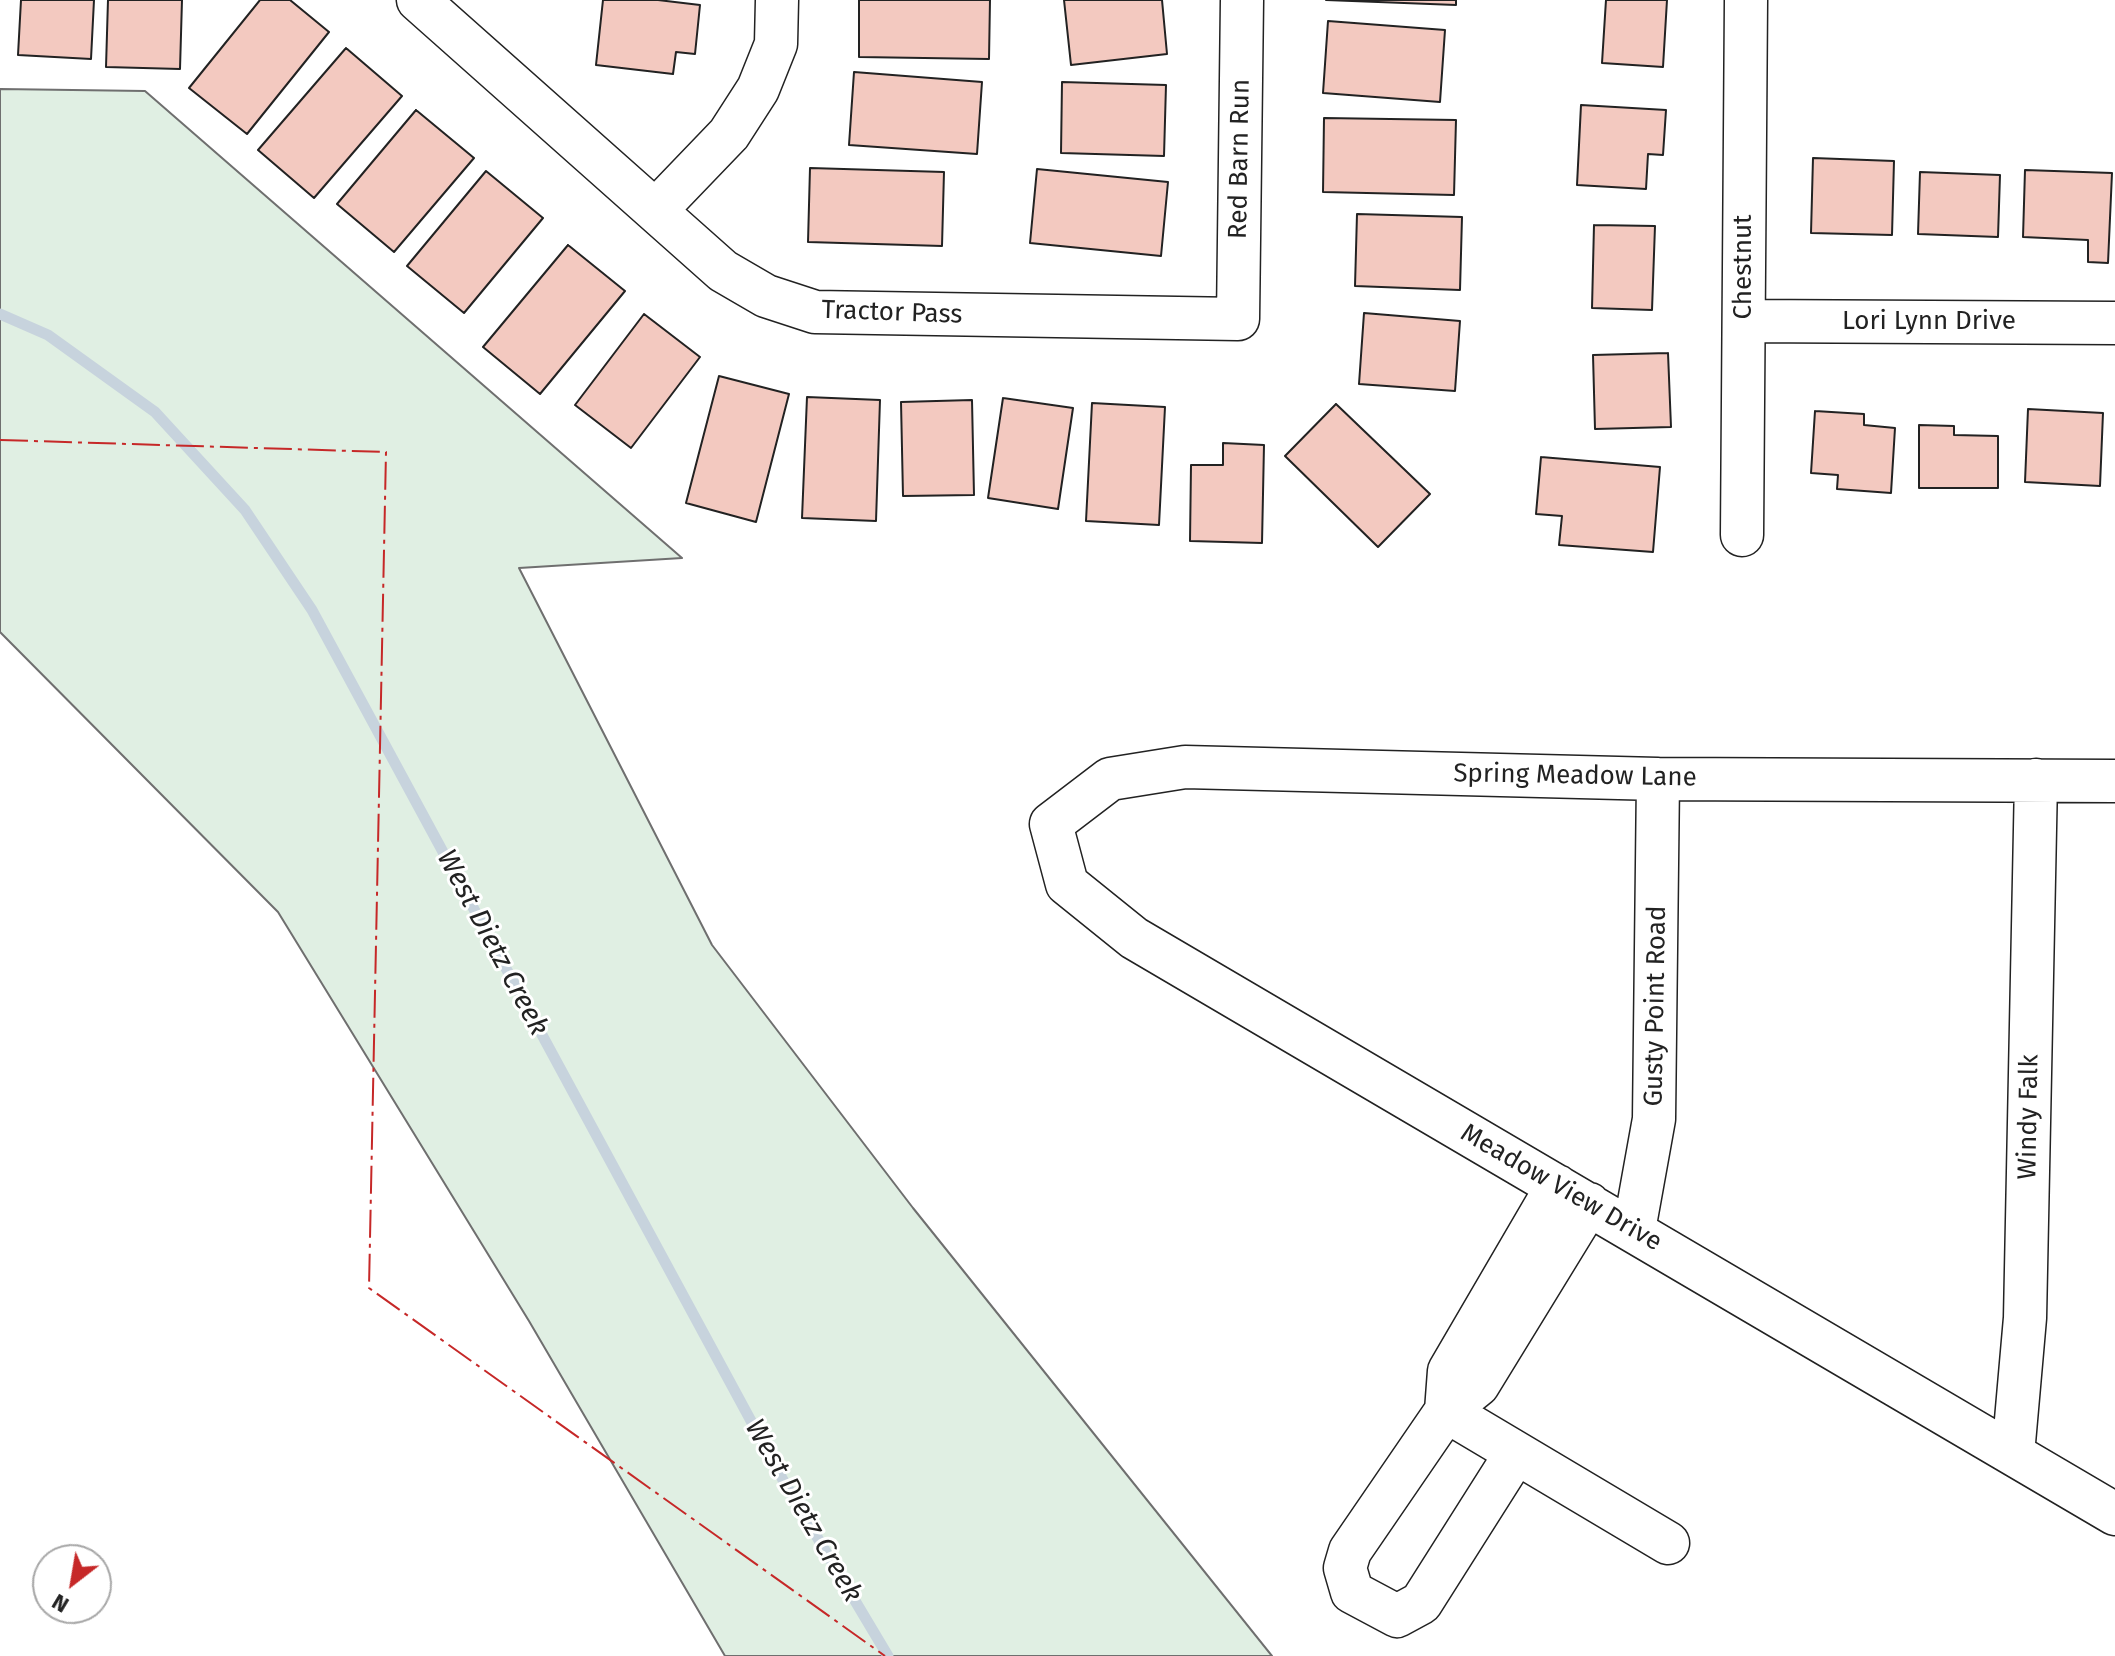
<!DOCTYPE html>
<style>
body{margin:0}
#map{position:relative;width:2115px;height:1656px;overflow:hidden;background:#fff;font-family:"Fira Sans",sans-serif}
canvas{display:block}
.north{position:absolute;left:32px;top:1544px;width:80px;height:80px;box-sizing:border-box;background:#fff;border:2px solid #a7a7a7;border-radius:50%;rotate:211deg;font-size:22px;font-weight:700;line-height:32px;text-align:center;color:#222}
.north::after{content:'';display:block;margin:auto;width:28px;height:36px;background:#c62828;clip-path:polygon(50% 0,100% 100%,50% 72%,0 100%)}
</style>
<div id="map">
<canvas width="2115" height="1656"></canvas>
<div class="north">N</div>
</div>
<script>
const c = document.querySelector('canvas').getContext('2d');
c.lineJoin = 'round';
function fill(path, color) { c.fillStyle = color; c.fill(path, 'evenodd'); }
const shape = rows => new Path2D(rows.map(r => 'M' + r).join(''));
function trace(path, color, width, dash) { c.strokeStyle = color; c.lineWidth = width; c.lineCap = dash ? 'butt' : 'round'; c.setLineDash(dash || []); c.stroke(path); }
function label(font, color, halo, rows, align = 'center') {
  c.font = font + ' "Fira Sans",sans-serif'; c.lineWidth = 6; c.setLineDash([]); c.textBaseline = 'middle'; c.strokeStyle = halo; c.fillStyle = color; for (const [text, x, y, turn = 0] of rows) {
    c.save(); c.translate(x, y); c.rotate((+turn || 0) * Math.PI / 180); c.textAlign = isNaN(turn) ? turn : align; if (halo) c.strokeText(text, 0, 0); c.fillText(text, 0, 0); c.restore();
  }
}
const green = shape([
 [0,89,145,91,682,558,519,568,712,945,913,1208,1272,1656,725,1656,529,1321,278,912,0,632,0,89]
]);
const stream = shape([
 [0,314,48,335,155,412,245,510,312,610,783,1480,888,1656]
]);
const building = shape([
 [21,0,94,0,91,59,18,55,21,0],
 [108,0,182,0,180,69,106,67,108,0],
 [260,0,290,0,329,32,247,134,189,88,260,0],
 [603,0,658,0,700,5,695,54,676,52,673,74,596,65,603,0],
 [859,0,990,0,989,59,859,57,859,0],
 [1064,0,1162,0,1167,54,1071,65,1064,0],
 [1326,0,1456,0,1456,5,1326,0],
 [1606,0,1667,0,1663,67,1602,63,1606,0],
 [1328,21,1445,30,1440,102,1323,93,1328,21],
 [346,48,402,96,314,198,258,150,346,48],
 [854,72,982,82,977,154,849,145,854,72],
 [1062,82,1166,85,1164,156,1061,153,1062,82],
 [1581,105,1666,110,1663,155,1648,154,1646,189,1577,185,1581,105],
 [416,110,474,158,394,252,337,204,416,110],
 [1324,118,1456,120,1454,195,1323,192,1324,118],
 [1813,158,1894,161,1892,235,1811,233,1813,158],
 [810,168,944,172,942,246,808,242,810,168],
 [1037,169,1168,182,1161,256,1030,243,1037,169],
 [2025,170,2112,173,2108,263,2088,262,2088,240,2023,237,2025,170],
 [486,171,543,218,464,313,407,266,486,171],
 [1920,172,2000,175,1998,237,1918,234,1920,172],
 [1357,214,1462,217,1460,290,1355,286,1357,214],
 [1594,225,1655,226,1652,310,1592,308,1594,225],
 [568,245,625,291,540,394,483,347,568,245],
 [1364,313,1460,321,1455,391,1359,384,1364,313],
 [644,314,700,357,631,448,575,405,644,314],
 [1668,353,1671,427,1595,429,1593,355,1668,353],
 [719,376,789,394,756,522,686,503,719,376],
 [807,397,880,400,876,521,802,518,807,397],
 [1003,398,1073,408,1058,509,988,498,1003,398],
 [972,400,974,495,903,496,901,402,972,400],
 [1092,403,1165,407,1159,525,1086,521,1092,403],
 [1336,404,1430,494,1378,547,1285,456,1336,404],
 [2028,409,2103,413,2100,486,2025,482,2028,409],
 [1815,411,1864,414,1864,425,1895,428,1891,493,1837,489,1838,475,1811,473,1815,411],
 [1919,425,1954,426,1954,435,1998,436,1998,488,1919,488,1919,425],
 [1223,443,1264,445,1262,543,1190,541,1191,465,1223,465,1223,443],
 [1541,457,1660,467,1653,552,1559,545,1562,516,1536,514,1541,457]
]);
const minor = shape([
 [418,0,723,271,766,296,815,312,1238,319,1242,0],
 [656,210,729,134,758,89,776,44,777,0],
 [1744,321,2115,323],
 [1742,535,1746,0],
 [2115,781,1658,779,1185,767,1110,779,1051,824,1067,884,1134,938,2115,1514],
 [1634,1230,1654,1119,1658,779],
 [1446,1411,1668,1543],
 [1446,1411,1449,1371,1557,1186],
 [1516,1453,1421,1603,1397,1616,1352,1592,1345,1568,1350,1551,1446,1411,1478,1385,1589,1204],
 [2013,1454,2025,1318,2036,780]
]);
const power = shape([
 [0,440,386,452,369,1288,885,1656]
]);
const streetNames = [
 ["Red Barn Run",1240,159,-89],
 ["Chestnut",1744,267,-90],
 ["Tractor Pass",892,313,2],
 ["Lori Lynn Drive",1929,322],
 ["Spring Meadow Lane",1575,776,1],
 ["Gusty Point Road",1656,1006,-89],
 ["Windy Falk",2029,1117,-89],
 ["Meadow View Drive",1561,1188,30]
];
const waterNames = [
 ["West Dietz Creek",492,943,62],
 ["West Dietz Creek",803,1511,60]
];
fill(green, '#e0efe3');
trace(green, '#6f6f6f', 2);
trace(stream, '#c7d3dd', 11);
fill(building, '#f3c9c0');
trace(building, '#222', 2);
trace(minor, '#222', 45);
trace(minor, '#fff', 42);
trace(power, '#c62828', 2, [28, 6, 4, 6]);
label('26px', '#222', '#fff', streetNames);
label('italic 28px', '#222', '#fff', waterNames);
</script>
